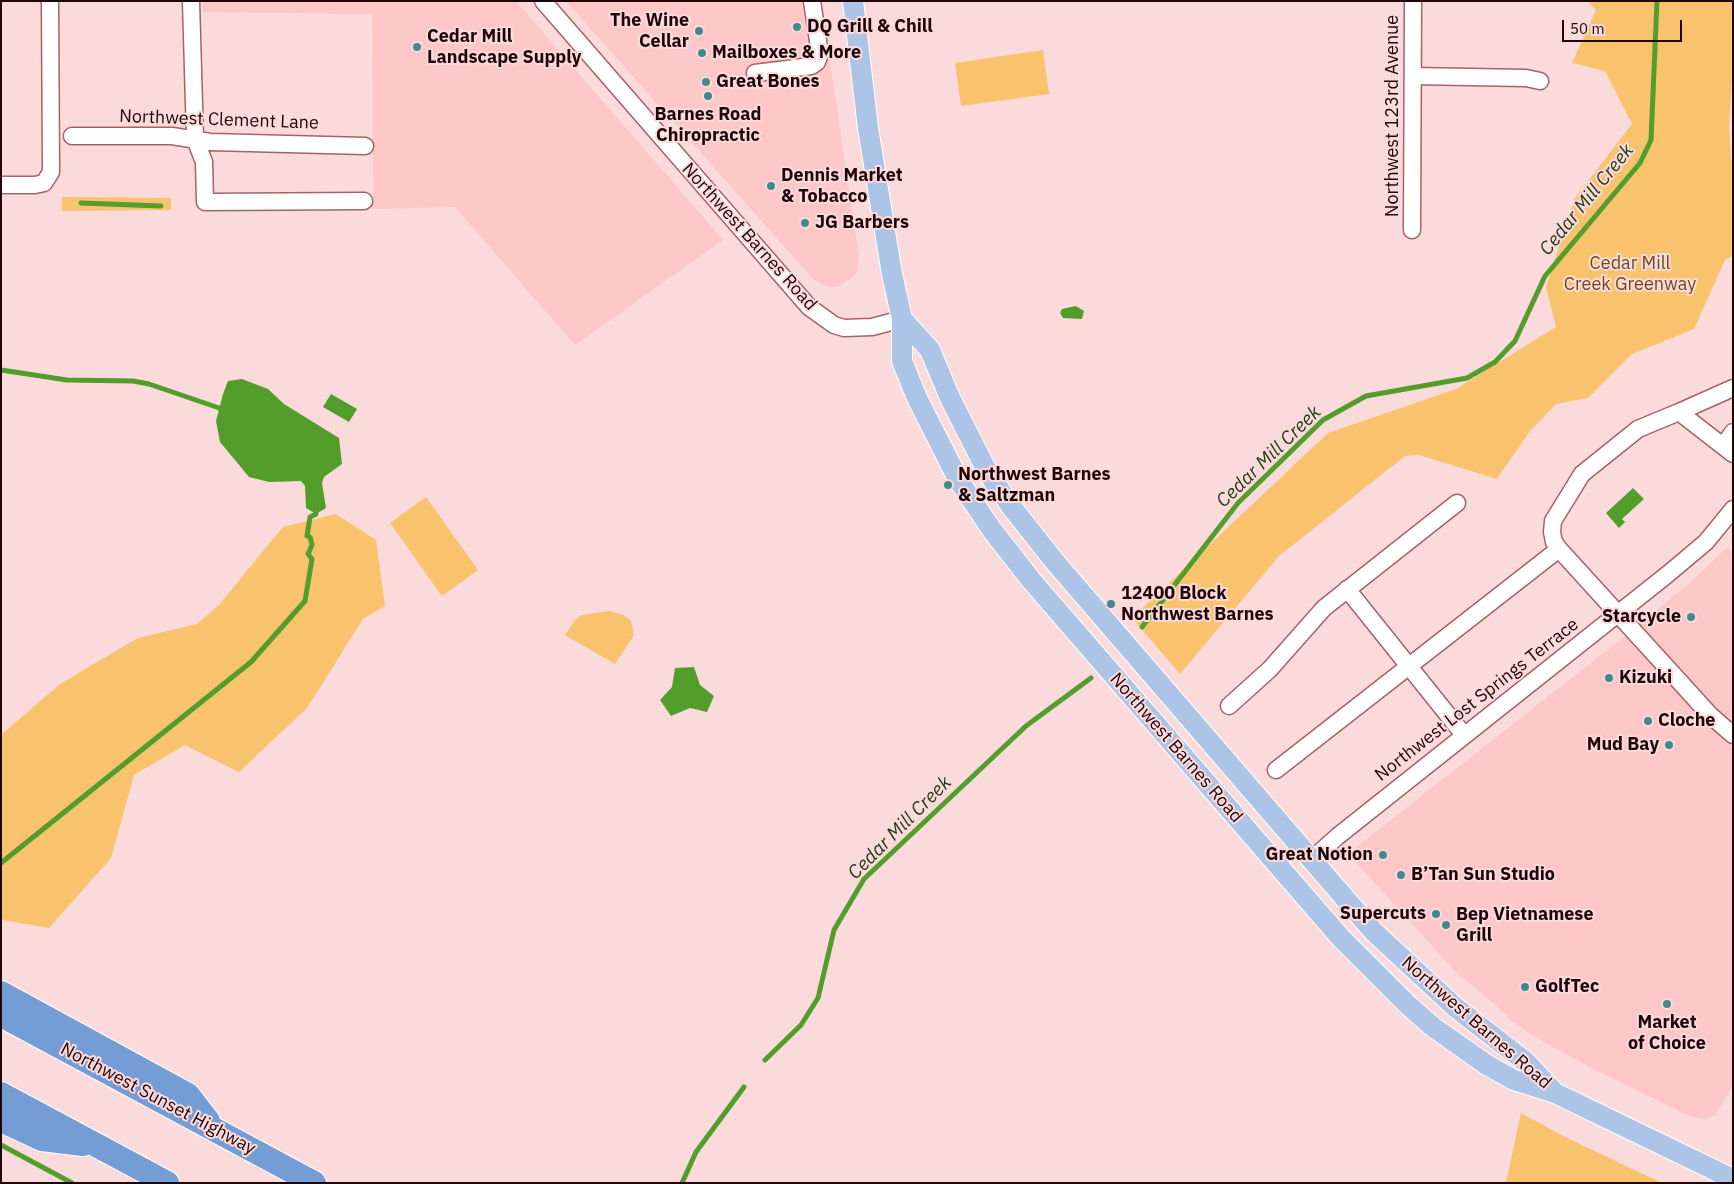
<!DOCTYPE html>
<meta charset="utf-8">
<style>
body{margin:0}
#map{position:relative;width:1734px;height:1184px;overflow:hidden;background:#fbdadb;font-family:"IBM Plex Sans",sans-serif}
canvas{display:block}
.frame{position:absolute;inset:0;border:2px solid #1f0508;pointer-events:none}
.scale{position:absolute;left:1562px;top:20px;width:120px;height:22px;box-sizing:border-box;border:2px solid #1f0508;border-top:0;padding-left:6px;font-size:15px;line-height:18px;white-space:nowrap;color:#1f0508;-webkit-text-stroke:4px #fbdadb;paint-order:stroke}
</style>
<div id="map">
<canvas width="1734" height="1184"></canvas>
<div class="frame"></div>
<div class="scale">50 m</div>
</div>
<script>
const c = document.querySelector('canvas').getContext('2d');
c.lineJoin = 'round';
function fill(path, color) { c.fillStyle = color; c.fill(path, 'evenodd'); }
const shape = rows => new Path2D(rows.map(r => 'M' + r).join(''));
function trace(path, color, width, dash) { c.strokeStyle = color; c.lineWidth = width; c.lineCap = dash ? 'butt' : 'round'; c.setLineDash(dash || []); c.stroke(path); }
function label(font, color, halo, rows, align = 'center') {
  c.font = font + ' "IBM Plex Sans",sans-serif'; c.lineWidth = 4; c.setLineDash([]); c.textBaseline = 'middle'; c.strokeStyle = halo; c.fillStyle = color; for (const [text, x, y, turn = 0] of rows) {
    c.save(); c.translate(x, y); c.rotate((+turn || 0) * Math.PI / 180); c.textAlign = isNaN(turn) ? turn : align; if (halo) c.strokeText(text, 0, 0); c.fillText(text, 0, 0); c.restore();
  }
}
const built = shape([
 [203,1,516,1,723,240,575,345,455,207,373,209,372,14,203,12],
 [566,1,821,1,859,257,857,271,853,277,838,287,828,287,814,280],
 [1727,547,1733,553,1733,1085,1715,1116,1704,1119,1689,1116,1597,1071,1535,1037,1506,1017,1507,1015,1454,970,1354,860,1354,849,1643,622,1693,580]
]);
const green = shape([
 [1587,1,1733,1,1733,64,1729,126,1731,160,1733,160,1733,256,1725,260,1694,329,1632,354,1588,398,1556,404,1530,431,1497,479,1419,455,1405,456,1279,556,1180,674,1132,618,1328,433,1456,389,1556,327,1546,287,1575,198,1632,124,1605,71,1572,63,1596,10],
 [1043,50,1049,94,961,106,955,63],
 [62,197,171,198,171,210,62,211],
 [426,497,478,570,442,596,390,523],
 [336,514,376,540,385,606,363,619,307,708,239,772,185,745,134,775,111,858,49,928,3,920,1,917,1,735,60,684,138,638,197,624,219,605,283,527],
 [609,611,624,615,630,620,633,628,634,635,615,664,565,635,575,620,582,615],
 [1521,1113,1565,1137,1662,1183,1506,1183]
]);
const water = shape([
 [1076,306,1084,311,1082,319,1063,318,1060,313,1062,309],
 [242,379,268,389,284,404,339,438,342,464,324,477,322,483,326,508,316,514,306,508,305,486,301,481,269,482,249,477,220,442,216,421,223,394,228,381],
 [331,394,357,409,349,422,323,407],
 [1633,488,1644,499,1622,519,1625,522,1619,528,1606,513],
 [694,667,700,685,714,696,707,712,690,708,671,716,660,700,672,687,675,668]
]);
const stream = shape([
 [81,203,161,206],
 [1,370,67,380,133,381,149,384,225,410],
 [1142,627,1238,503,1323,420,1366,396,1467,378,1495,362,1515,341,1545,276,1640,163,1651,140,1657,1],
 [1,863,251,662,305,601,312,559,308,554,312,545,310,537,307,536,310,517,316,514,316,507],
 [765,1060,801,1025,818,998,834,930,864,879,1026,726,1091,678],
 [1,1145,72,1183],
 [682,1183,696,1152,744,1087]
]);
const minor = shape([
 [191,1,195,139,204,162,205,202,364,201],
 [543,1,809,307,834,325,844,328,872,327,902,319],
 [755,73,811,66,817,62,820,54,812,1],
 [1413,76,1526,78,1540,81],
 [72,136,172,136,210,142,365,146],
 [1,185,35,185,44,183,51,172,50,1],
 [1412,230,1413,1],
 [1679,412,1733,388],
 [1723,446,1733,432],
 [1733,454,1679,412,1638,429,1582,474,1553,521,1552,532,1554,542,1559,549,1710,715,1733,735],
 [1347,589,1464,735],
 [1229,706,1270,669,1324,608,1457,503],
 [1276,770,1559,549],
 [1311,860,1338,836,1668,574,1706,542,1733,509]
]);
const major = shape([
 [853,1,868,128,892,274,902,319,902,361,917,398,959,481,992,530,1031,580,1340,937,1409,1006,1433,1027,1487,1065,1514,1080,1555,1093,1733,1179],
 [902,319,930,350,950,398,987,471,1010,505,1055,562,1374,932,1455,1007,1526,1062,1555,1093]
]);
const highway = shape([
 [1,993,188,1095,208,1121],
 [1,1015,314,1183],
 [1,1094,167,1183],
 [1,1120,42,1139,83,1144]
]);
const markers = [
 [797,27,5,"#41898a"],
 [699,31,5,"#41898a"],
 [417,47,5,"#41898a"],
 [702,53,5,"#41898a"],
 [706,82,5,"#41898a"],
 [708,96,5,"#41898a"],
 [771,186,5,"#41898a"],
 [805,223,5,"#41898a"],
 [948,485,5,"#41898a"],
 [1111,604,5,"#41898a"],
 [1691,617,5,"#41898a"],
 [1609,678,5,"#41898a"],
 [1648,721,5,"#41898a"],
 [1669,745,5,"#41898a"],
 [1383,855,5,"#41898a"],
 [1401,875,5,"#41898a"],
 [1436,914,5,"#41898a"],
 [1446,925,5,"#41898a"],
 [1525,987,5,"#41898a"],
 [1667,1004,5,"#41898a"]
];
const poiNames = [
 ["The Wine",689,21,"right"],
 ["Cellar",689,42,"right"],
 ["DQ Grill & Chill",807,27],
 ["Cedar Mill",427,37],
 ["Landscape Supply",427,58],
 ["Mailboxes & More",712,53],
 ["Great Bones",716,82],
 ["Barnes Road",708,115,"center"],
 ["Chiropractic",708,136,"center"],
 ["Dennis Market",781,176],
 ["& Tobacco",781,197],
 ["JG Barbers",815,223],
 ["Northwest Barnes",958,475],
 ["& Saltzman",958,496],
 ["12400 Block",1121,594],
 ["Northwest Barnes",1121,615],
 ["Starcycle",1681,617,"right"],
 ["Kizuki",1619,678],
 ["Cloche",1658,721],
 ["Mud Bay",1659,745,"right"],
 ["Great Notion",1373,855,"right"],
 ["B’Tan Sun Studio",1411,875],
 ["Supercuts",1426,914,"right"],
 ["Bep Vietnamese",1456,915],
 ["Grill",1456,936],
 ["GolfTec",1535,987],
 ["Market",1667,1023,"center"],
 ["of Choice",1667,1044,"center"]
];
const streetNames = [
 ["Northwest 123rd Avenue",1393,116,-90],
 ["Northwest Clement Lane",219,120,2],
 ["Northwest Barnes Road",749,237,48],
 ["Northwest Lost Springs Terrace",1477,700,-38],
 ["Northwest Barnes Road",1176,748,49],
 ["Northwest Barnes Road",1476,1023,41],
 ["Northwest Sunset Highway",158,1099,28]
];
const parkNames = [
 ["Cedar Mill",1630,264],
 ["Creek Greenway",1630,285]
];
const waterNames = [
 ["Cedar Mill Creek",1587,200,-51],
 ["Cedar Mill Creek",1269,457,-44],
 ["Cedar Mill Creek",900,828,-45]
];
fill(built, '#fdc7c8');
fill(green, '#f9c26d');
fill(water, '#539d2a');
trace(stream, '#539d2a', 5);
trace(minor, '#a86165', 19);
trace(major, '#fff', 22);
trace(highway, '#fff', 26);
trace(minor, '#fff', 16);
trace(major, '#acc4e6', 20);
trace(highway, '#749cd5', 24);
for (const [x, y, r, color] of markers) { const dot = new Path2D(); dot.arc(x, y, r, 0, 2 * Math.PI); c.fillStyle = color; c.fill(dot); trace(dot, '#fbdadb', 2); }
label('bold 18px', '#1f0508', '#fbdadb', poiNames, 'left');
label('18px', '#1f0508', '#fbdadb', streetNames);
label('18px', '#6a4b18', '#fbdadb', parkNames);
label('italic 19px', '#203d11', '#fbdadb', waterNames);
</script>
